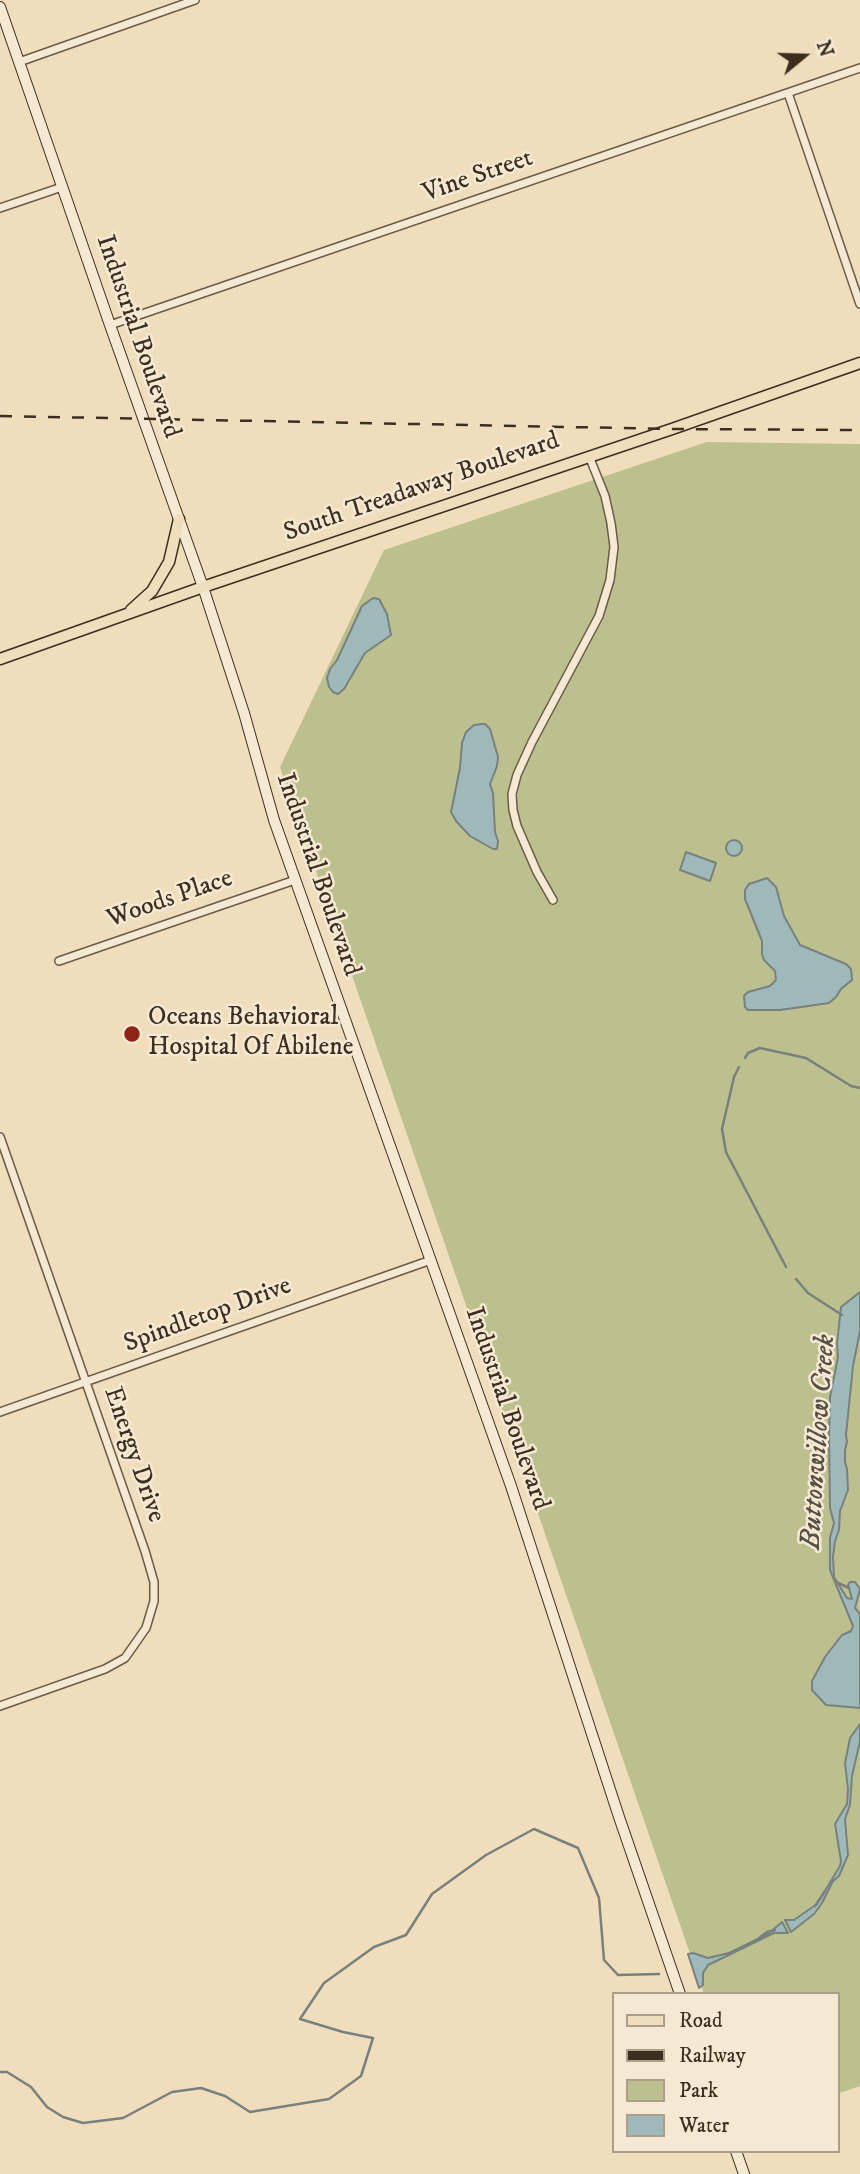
<!DOCTYPE html>
<style>
body{margin:0}
#map{position:relative;width:860px;height:2174px;overflow:hidden;background:#f0ddbc;font-family:"IM FELL DW Pica",serif}
canvas{display:block}
.legend{position:absolute;left:612px;top:1992px;width:228px;height:161px;box-sizing:border-box;background:#f5e9d3;border:2px solid #ac9e8b;margin:0;padding:9px 12px;list-style:none;font-size:21px;color:#3e2e20}
.legend li{display:flex;align-items:center;gap:14px;height:35px}
.legend b{width:35px;border:2px solid #ac9e8b}
.north{position:absolute;left:769px;top:21px;width:70px;height:70px;-webkit-text-stroke:5px #f5e9d3;paint-order:stroke;rotate:71deg;font-size:19px;font-weight:700;line-height:28px;text-align:center;color:#3e2e20}
.north::after{content:'';display:block;margin:auto;width:24px;height:32px;background:#3e2e20;clip-path:polygon(50% 0,100% 100%,50% 72%,0 100%)}
</style>
<div id="map">
<canvas width="860" height="2174"></canvas>
<ul class="legend">
<li><b style="height:9px;background:#f0ddbc"></b>Road</li>
<li><b style="height:9px;background:#3e2e20"></b>Railway</li>
<li><b style="height:19px;background:#bcc08f"></b>Park</li>
<li><b style="height:19px;background:#9fb9bb"></b>Water</li>
</ul>
<div class="north">N</div>
</div>
<script>
const c = document.querySelector('canvas').getContext('2d');
c.lineJoin = 'round';
function fill(path, color) { c.fillStyle = color; c.fill(path, 'evenodd'); }
const shape = rows => new Path2D(rows.map(r => 'M' + r).join(''));
function trace(path, color, width, dash) { c.strokeStyle = color; c.lineWidth = width; c.lineCap = dash ? 'butt' : 'round'; c.setLineDash(dash || []); c.stroke(path); }
function label(font, color, halo, rows, align = 'center') {
  c.font = font + ' "IM FELL DW Pica",serif'; c.lineWidth = 5; c.setLineDash([]); c.textBaseline = 'middle'; c.strokeStyle = halo; c.fillStyle = color; for (const [text, x, y, turn = 0] of rows) {
    c.save(); c.translate(x, y); c.rotate((+turn || 0) * Math.PI / 180); c.textAlign = isNaN(turn) ? turn : align; if (halo) c.strokeText(text, 0, 0); c.fillText(text, 0, 0); c.restore();
  }
}
const green = shape([
 [707,442,860,444,860,2086,837,2094,837,1994,704,1994,280,767,384,550]
]);
const water = shape([
 [373,598,379,599,387,614,391,635,365,653,344,689,338,694,333,692,329,687,327,678,330,669,337,660,362,606,373,598],
 [482,724,485,724,490,729,498,757,497,766,490,784,493,793,495,832,498,841,497,849,493,849,470,836,456,821,451,812,460,768,462,743,466,732,474,725,482,724],
 '726 848a8 8 0 1 1 16 0a8 8 0 1 1-16 0Z',
 [686,852,716,863,710,881,680,870,686,852],
 [767,878,776,887,784,916,800,945,846,964,851,969,852,980,841,989,836,997,829,1003,780,1010,748,1010,745,1007,744,996,748,992,770,986,776,980,775,971,764,960,762,954,762,941,745,899,745,890,749,884,767,878],
 [860,1292,860,1331,853,1366,846,1435,847,1442,845,1450,845,1462,847,1469,848,1490,840,1511,839,1530,835,1541,833,1557,834,1577,847,1598,852,1599,848,1585,850,1582,855,1582,860,1589,855,1608,860,1614,860,1708,826,1705,812,1690,812,1681,825,1657,842,1635,851,1631,853,1626,830,1570,830,1538,834,1523,830,1508,829,1436,830,1397,838,1357,837,1344,841,1307,860,1292],
 [860,1724,860,1741,852,1776,850,1805,845,1819,848,1855,839,1876,833,1881,822,1903,814,1914,791,1932,785,1920,794,1920,817,1904,840,1866,841,1861,835,1824,847,1804,848,1789,845,1763,850,1738,860,1724],
 [782,1922,788,1933,774,1933,708,1965,703,1973,703,1985,699,1988,688,1954,693,1953,708,1958,729,1953,768,1934,782,1922]
]);
const stream = shape([
 [745,1058,748,1053,760,1048,806,1058,851,1086,860,1088],
 [739,1067,734,1077,722,1129,726,1152,786,1267],
 [796,1279,808,1293,842,1315],
 [836,1582,849,1588],
 [815,1906,825,1891],
 [759,1938,767,1932,775,1930],
 [0,2072,7,2072,31,2087,47,2107,63,2117,83,2123,123,2118,172,2092,201,2088,225,2096,250,2112,329,2099,361,2076,373,2038,343,2032,300,2019,324,1983,374,1947,406,1935,432,1894,486,1855,534,1829,578,1848,599,1898,604,1960,618,1975,659,1974]
]);
const minor = shape([
 [19,62,195,0],
 [788,93,860,304],
 [0,208,62,187],
 [110,325,860,68],
 [553,900,537,872,517,826,513,810,512,794,517,775,532,742,599,616,610,580,614,547,611,523,605,496,589,456],
 [59,961,295,880],
 [0,1137,145,1551,154,1582,154,1601,146,1628,125,1658,105,1669,0,1706],
 [0,1412,431,1260]
]);
const secondary = shape([
 [0,7,110,325,203,587,244,713,274,820,511,1486,619,1817,680,1994],
 [736,2151,744,2174]
]);
const primary = shape([
 [131,610,152,591,169,562,179,519],
 [0,659,203,587,672,429,860,363]
]);
const rail = shape([
 [0,416,672,429,860,430]
]);
const markers = [
 [132,1034,9,"#8f2418"]
];
const streetNames = [
 ["Vine Street",478,177,-19],
 ["Industrial Boulevard",137,337,71],
 ["South Treadaway Boulevard",422,488,-19],
 ["Industrial Boulevard",317,875,71],
 ["Woods Place",170,900,-19],
 ["Spindletop Drive",208,1316,-20],
 ["Industrial Boulevard",506,1409,71],
 ["Energy Drive",133,1455,71]
];
const poiNames = [
 ["Oceans Behavioral",148,1019],
 ["Hospital Of Abilene",148,1049]
];
const waterNames = [
 ["Buttonwillow Creek",820,1442,-86]
];
fill(green, '#bcc08f');
fill(water, '#9fb9bb');
trace(water, '#78817d', 2);
trace(stream, '#78817d', 2.5);
trace(minor, '#6a5a47', 10);
trace(secondary, '#3e2e20', 12);
trace(primary, '#3e2e20', 13);
trace(minor, '#f5e9d3', 7);
trace(secondary, '#f5e9d3', 10);
trace(primary, '#f0ddbc', 10);
trace(rail, '#3e2e20', 2.5, [12, 12]);
for (const [x, y, r, color] of markers) { const dot = new Path2D(); dot.arc(x, y, r, 0, 2 * Math.PI); c.fillStyle = color; c.fill(dot); trace(dot, '#f5e9d3', 2.5); }
label('26px', '#3e2e20', '#f5e9d3', streetNames);
label('26px', '#3e2e20', '#f5e9d3', poiNames, 'left');
label('italic 28px', '#565147', '#f5e9d3', waterNames);
</script>
